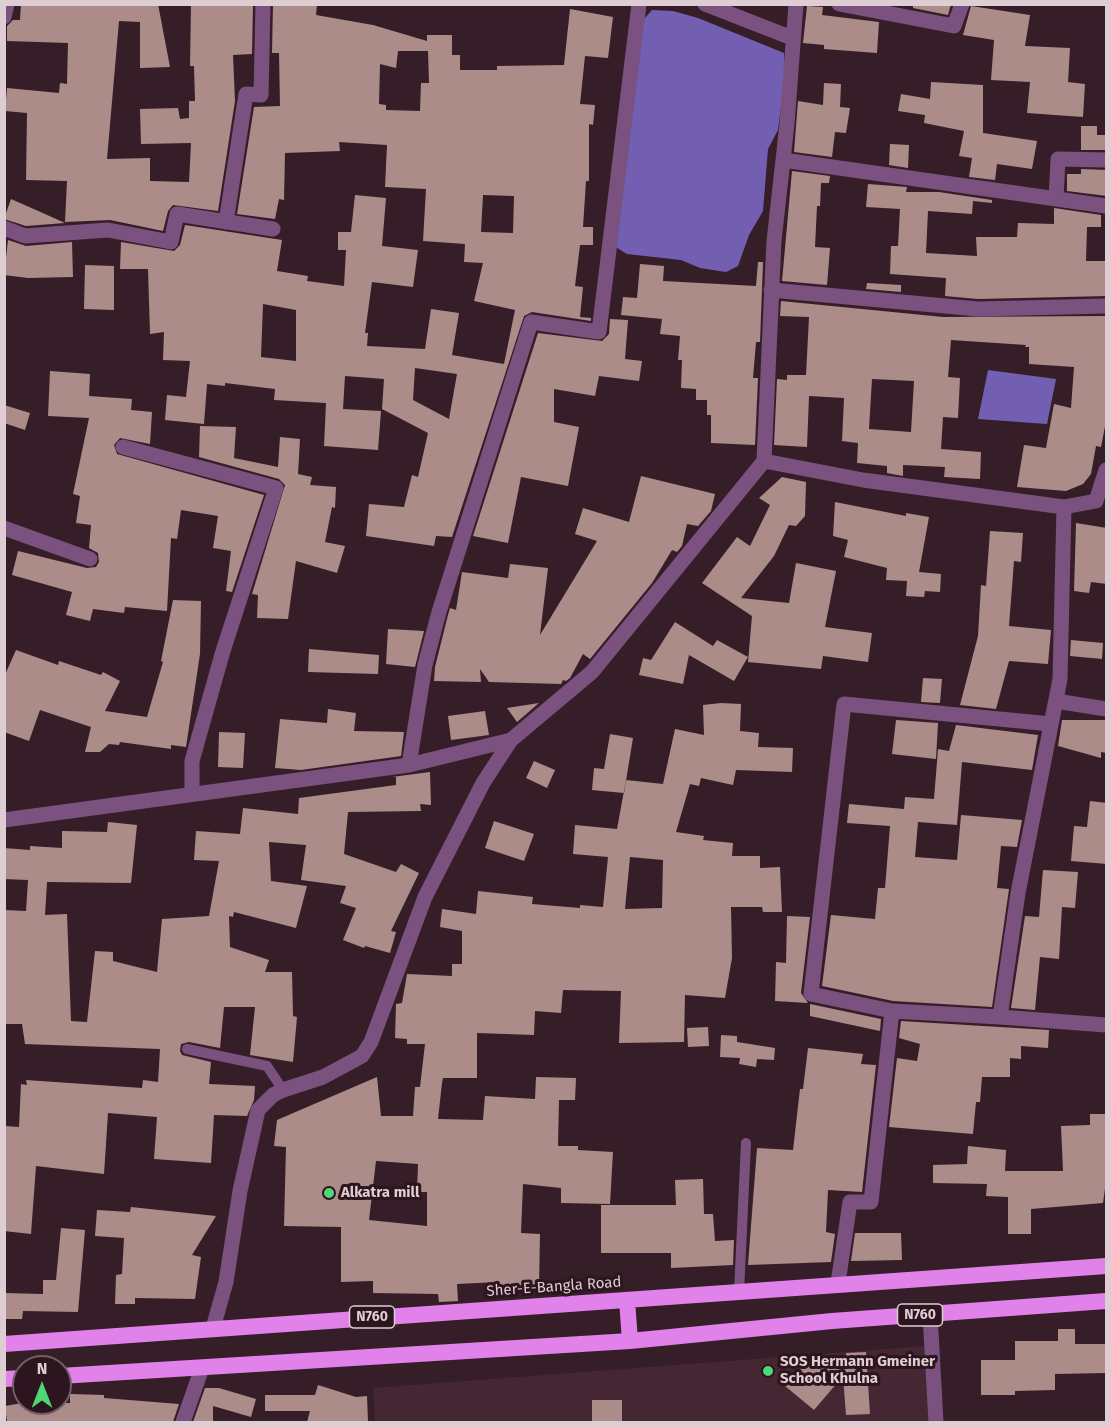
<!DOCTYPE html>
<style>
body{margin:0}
#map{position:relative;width:1111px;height:1427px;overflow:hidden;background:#361e28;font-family:"Fira Sans",sans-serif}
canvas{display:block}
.frame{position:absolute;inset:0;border:6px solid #decdd3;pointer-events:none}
.north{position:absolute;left:12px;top:1355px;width:60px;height:60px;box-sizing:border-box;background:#2c151e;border:2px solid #735f66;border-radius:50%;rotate:0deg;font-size:16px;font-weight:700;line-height:24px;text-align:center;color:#decdd3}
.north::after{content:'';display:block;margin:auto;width:21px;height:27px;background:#4fd675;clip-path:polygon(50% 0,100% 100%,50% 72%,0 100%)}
</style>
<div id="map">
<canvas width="1111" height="1427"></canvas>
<div class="frame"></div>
<div class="north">N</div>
</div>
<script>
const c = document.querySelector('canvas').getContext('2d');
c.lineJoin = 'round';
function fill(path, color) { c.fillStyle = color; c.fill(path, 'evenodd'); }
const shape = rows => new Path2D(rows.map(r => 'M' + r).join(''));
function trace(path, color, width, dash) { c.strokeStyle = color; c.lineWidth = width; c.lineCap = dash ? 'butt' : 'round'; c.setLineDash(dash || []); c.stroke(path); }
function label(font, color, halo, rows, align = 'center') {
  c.font = font + ' "Fira Sans",sans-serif'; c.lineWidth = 6; c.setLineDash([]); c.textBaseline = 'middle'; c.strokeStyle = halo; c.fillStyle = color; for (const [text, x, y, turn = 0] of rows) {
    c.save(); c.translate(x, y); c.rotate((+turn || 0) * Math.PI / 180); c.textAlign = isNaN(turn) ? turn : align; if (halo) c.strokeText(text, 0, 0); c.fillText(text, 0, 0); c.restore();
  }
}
const built = shape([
 [926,1346,929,1422,375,1422,373,1388]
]);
const water = shape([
 [652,10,673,11,698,18,784,53,785,76,778,130,768,149,763,211,749,235,738,266,726,272,700,268,681,260,627,254,614,246,644,19],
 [988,370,1056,379,1047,424,978,419]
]);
const building = shape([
 [21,4,158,4,170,67,140,68,140,22,119,21,107,159,150,158,150,181,189,182,191,143,141,144,140,109,178,108,180,119,189,118,189,101,195,101,194,66,190,66,191,4,253,4,252,54,233,55,235,101,218,211,173,205,168,211,163,231,110,220,65,222,67,181,26,180,27,113,5,111,7,88,59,93,60,83,67,84,68,43,7,41,7,26,13,20,20,20],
 [273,4,317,4,316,15,373,25,427,41,427,35,452,35,452,55,460,55,460,70,497,70,497,66,564,65,570,9,613,17,608,58,585,56,580,104,595,105,593,125,589,124,589,181,586,181,583,227,593,227,593,245,580,245,575,286,583,287,580,317,591,318,591,321,532,312,524,316,452,537,436,536,434,546,366,536,369,504,404,507,412,475,418,477,428,433,382,409,384,379,345,376,343,409,381,411,378,450,324,446,326,403,274,400,275,389,225,383,225,386,207,384,204,424,165,420,167,395,186,397,190,361,163,360,164,332,150,334,148,269,120,269,121,242,174,251,180,245,185,225,282,240,277,271,308,276,307,281,344,286,346,250,338,250,338,232,351,232,355,195,386,198,382,246,418,250,413,287,372,282,365,333,368,333,367,346,425,349,431,309,459,313,452,355,504,364,515,310,474,301,483,263,464,262,465,244,423,241,426,189,385,187,387,145,339,142,340,151,285,153,284,200,279,199,275,219,237,214,254,107,280,106,279,53,272,53],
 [398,51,428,51,429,83,421,83,420,111,386,110,386,105,379,104,380,64,396,68],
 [483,195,514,196,513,233,481,232],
 [263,304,296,310,296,361,261,357],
 [415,368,457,374,449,419,413,400],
 [913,4,951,4,948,15,913,8],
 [807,6,823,7,822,15,879,22,877,53,824,49,824,45,803,43],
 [971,6,1030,15,1025,46,1070,48,1068,82,1085,84,1083,117,1027,113,1030,82,991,80,994,40,963,35],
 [931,82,983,85,983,133,1037,141,1032,169,997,164,995,180,969,177,972,158,959,156,964,131,924,123,925,115,898,111,901,94,930,99],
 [824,83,841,84,840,107,850,108,846,133,835,132,832,157,794,152,798,101,823,105],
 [1081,126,1097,126,1097,135,1107,135,1107,150,1081,150],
 [890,144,909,145,908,168,889,165],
 [1081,169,1107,170,1107,196,1067,191,1067,174,1081,174],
 [792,171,830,176,829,183,821,183,820,206,817,206,815,247,830,248,827,285,782,281],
 [868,184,907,187,906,192,939,192,992,200,992,203,973,201,972,214,928,211,926,253,977,256,976,237,1017,237,1018,223,1054,224,1054,208,1101,215,1101,227,1087,227,1086,261,1107,261,1107,296,978,299,945,296,946,278,890,274,891,246,898,246,900,209,866,207],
 [11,199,36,210,65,223,26,226,4,219],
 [8,240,26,246,72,242,73,277,28,278,4,275],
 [758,262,763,262,760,342,756,342,753,378,758,378,755,445,711,443,711,415,707,415,707,400,696,400,696,389,681,388,682,360,678,360,680,336,660,334,662,319,621,315,623,297,637,298,640,264,664,266,663,281,756,286],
 [85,265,114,266,114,310,84,309],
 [867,283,901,285,901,292,866,289],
 [781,301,943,317,1107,316,1107,416,1101,447,1096,446,1091,474,1083,484,1066,491,1017,487,1024,445,1046,448,1054,404,1071,408,1074,367,1029,364,1029,347,1025,347,1026,345,951,340,948,377,960,378,958,418,943,417,941,449,981,452,980,479,944,477,945,467,903,465,903,476,887,473,887,466,857,463,858,443,842,441,844,398,809,396,807,447,774,445,777,379,787,380,787,375,806,375,809,317,780,316],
 [872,379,914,381,911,432,869,429],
 [610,319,628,320,625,359,642,361,639,381,599,376,595,396,554,389,554,422,579,427,568,486,521,477,508,543,473,536,538,333,602,341,609,334],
 [50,371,90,374,89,396,132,399,131,410,152,412,150,444,120,438,114,445,117,454,264,495,232,592,226,591,231,551,213,548,218,516,181,510,177,539,171,538,167,611,125,607,124,613,93,609,90,621,66,615,72,592,12,575,18,551,87,568,96,567,99,562,98,553,89,548,91,525,76,523,80,496,73,494,89,418,48,416],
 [4,405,30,413,25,430,4,423],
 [200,426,236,427,234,458,278,467,280,437,300,439,298,474,312,477,310,485,336,487,335,508,332,507,325,542,345,546,337,573,296,561,288,619,257,618,258,595,252,594,285,485,279,479,199,457],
 [641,476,715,494,711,511,698,526,687,524,682,546,677,552,672,550,652,583,590,659,583,654,570,678,566,681,563,680,561,684,489,682,480,669,481,682,434,681,435,667,448,615,450,608,456,610,462,572,508,578,510,564,548,568,540,635,597,541,575,534,583,508,629,522],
 [782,477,806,482,805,516,796,526,789,525,774,556,741,598,789,603,796,563,836,571,825,627,872,633,868,662,823,656,821,669,748,662,752,616,702,583,737,537,750,546,770,505,759,498],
 [835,502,906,516,906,513,929,517,919,572,941,574,940,592,925,591,924,597,906,596,907,581,886,580,887,568,844,557,848,540,833,536],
 [1076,523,1107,528,1107,584,1091,582,1089,593,1074,591],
 [990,531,1023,533,1021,562,1014,561,1009,626,1051,630,1048,664,1009,661,996,709,960,705,978,636,981,585,986,586],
 [173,600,201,601,200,654,186,747,171,745,171,749,120,742,119,745,109,744,100,752,85,752,91,727,40,710,29,741,4,732,4,677,16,650,58,665,59,661,101,675,103,672,120,681,105,711,147,717,163,662,161,661],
 [675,622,713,646,717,640,748,657,734,681,689,655,683,684,639,675,643,658,651,660],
 [388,629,424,631,415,667,386,664],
 [1071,640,1103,643,1102,659,1070,656],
 [309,649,379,655,378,674,308,672],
 [923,678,942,679,940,703,921,702],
 [539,703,517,722,507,708],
 [721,703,741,704,740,731,759,733,758,747,793,748,792,772,736,770,733,785,701,778,699,786,690,784,676,832,704,836,703,840,733,843,732,856,760,856,760,868,780,867,782,912,763,912,762,907,731,907,732,958,725,998,685,995,684,1042,619,1043,621,991,563,990,561,1013,535,1011,534,1035,477,1033,477,1078,443,1078,442,1083,438,1119,483,1120,485,1096,535,1099,536,1077,576,1078,575,1100,559,1100,558,1146,578,1146,578,1150,613,1152,610,1204,561,1203,561,1188,523,1184,521,1233,540,1234,539,1287,498,1288,498,1282,457,1284,458,1301,439,1302,438,1294,373,1293,373,1281,341,1282,341,1227,284,1226,286,1147,274,1146,277,1120,377,1077,381,1116,413,1116,415,1087,420,1087,425,1044,407,1044,407,1039,395,1038,396,1004,402,1003,407,974,452,976,452,964,462,964,462,931,440,927,442,909,476,914,478,891,533,897,532,904,580,908,580,905,603,907,608,857,573,854,575,825,617,829,626,780,663,784,675,729,704,735,703,705],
 [630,857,663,860,662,908,625,909],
 [376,1161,418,1164,417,1192,427,1192,427,1226,369,1220],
 [328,709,356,713,354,731,404,732,401,756,301,770,275,768,280,719,327,723],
 [485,711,489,735,451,740,448,716],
 [896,720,938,723,936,759,892,754],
 [1062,720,1107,720,1107,753,1101,752,1101,758,1058,746],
 [956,725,1038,735,1032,770,962,762,957,825,918,822,915,857,957,860,961,815,1022,820,1017,847,1001,846,997,888,1009,889,992,1007,893,1001,822,986,831,915,875,919,878,888,885,888,890,826,847,823,849,804,904,809,905,797,934,799,938,749,949,751],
 [219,732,245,733,243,768,218,767],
 [610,734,633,738,624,793,592,790,594,768,604,769],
 [534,761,555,770,547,788,526,778],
 [430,772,431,805,420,804,421,811,348,812,344,854,396,872,401,864,419,873,391,931,396,932,390,953,365,946,364,948,343,940,356,908,340,903,346,886,301,880,306,845,269,842,271,881,307,886,296,928,234,912,233,917,229,916,230,947,269,960,265,972,292,972,293,1016,297,1017,293,1062,250,1055,255,1007,224,1007,220,1048,189,1042,181,1044,180,1051,182,1055,211,1062,209,1084,255,1086,254,1100,247,1116,214,1115,211,1163,154,1159,157,1117,108,1113,104,1174,36,1166,31,1234,4,1231,4,1126,19,1127,21,1084,27,1085,26,1080,142,1088,143,1080,158,1082,160,1049,25,1044,22,1024,4,1024,4,910,26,911,28,880,4,879,4,848,30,850,30,846,62,848,62,831,107,832,108,822,137,825,131,883,47,882,45,915,67,914,71,1021,87,1022,95,951,113,952,113,961,157,972,162,919,209,916,219,861,194,860,196,831,240,834,243,808,298,814,299,798,396,785,396,777,392,777],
 [1090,801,1107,803,1107,864,1071,861,1074,826,1087,827],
 [494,821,534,834,524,861,485,848],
 [1043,870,1078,872,1075,908,1062,907,1059,959,1040,957,1035,1010,1011,1008,1025,916,1039,917],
 [787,916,810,917,801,993,808,1003,775,1001,776,962,786,963],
 [810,1004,881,1019,880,1031,810,1016],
 [901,1021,1049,1030,1048,1048,1021,1046,1021,1059,1010,1058,1010,1077,982,1077,980,1102,976,1102,973,1134,889,1127,897,1058,917,1061,920,1044,899,1038],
 [708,1027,709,1046,688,1047,687,1028],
 [721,1035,737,1036,737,1042,775,1048,774,1060,757,1059,756,1067,739,1064,740,1058,720,1057],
 [808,1048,863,1054,861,1064,876,1065,862,1192,828,1190,826,1232,835,1234,831,1262,748,1265,757,1148,793,1150,800,1089,803,1089],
 [1090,1114,1107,1114,1107,1174,1103,1203,1031,1209,1031,1234,1008,1234,1008,1197,986,1196,987,1184,933,1183,933,1165,967,1164,968,1146,1006,1150,1005,1171,1063,1171,1061,1126,1090,1125],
 [703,1179,704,1214,713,1214,715,1241,734,1240,733,1265,671,1268,671,1253,601,1253,601,1205,676,1205,675,1180],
 [131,1207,216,1216,192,1255,201,1257,195,1299,135,1298,135,1304,115,1304,116,1275,122,1274,124,1238,95,1236,97,1210,130,1212],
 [61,1228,85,1230,78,1312,23,1311,22,1319,4,1319,4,1293,43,1294,43,1280,56,1280],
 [855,1233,901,1233,902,1260,851,1261],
 [1058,1329,1075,1329,1075,1344,1107,1344,1107,1373,1055,1374,1055,1390,1015,1391,1015,1395,981,1395,981,1360,1015,1360,1015,1341,1058,1341],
 [866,1352,870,1414,846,1415,843,1376,814,1410,785,1386,808,1360,821,1365,847,1364,846,1353],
 [318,1385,356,1397,367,1396,368,1422,307,1422,310,1411,265,1411,265,1395,315,1395],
 [205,1388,219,1388,256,1399,251,1417,213,1406,213,1422,193,1422],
 [70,1394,104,1395,104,1398,179,1404,173,1422,7,1422,5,1406,22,1403,70,1403],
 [592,1400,622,1400,622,1422,592,1422]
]);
const service = shape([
 [187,1049,267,1066,283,1090],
 [739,1292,746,1143]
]);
const minor = shape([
 [705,4,792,38],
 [839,4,954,26,962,4],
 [4,17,7,4],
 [783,160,1106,206],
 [1056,199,1058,159,1106,160],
 [226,222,246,94,261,95,263,4],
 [4,228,25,236,108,230,171,242,177,214,273,229],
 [771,290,978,309,1106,306],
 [123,447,276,488,223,651,192,761,192,793],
 [764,461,863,480,1064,507,1096,501,1106,470],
 [4,528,90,559],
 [1056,701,1106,709],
 [409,765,425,665,439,612,531,322,599,332,639,4],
 [4,820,409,765,511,740,592,672,764,461,774,241,787,124,796,4],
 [892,1011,811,994,844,704,1051,724],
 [1000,1017,1106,1025],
 [838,1283,850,1202,871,1202,892,1011,1000,1017,1018,893,1060,679,1064,507],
 [930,1314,936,1422],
 [213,1328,226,1282,240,1191,258,1110,273,1095,283,1090,323,1077,362,1056,371,1042,425,897,483,783,511,740],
 [183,1422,202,1368]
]);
const trunk = shape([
 [627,1300,630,1341],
 [4,1344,1106,1266],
 [60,1376,630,1341,832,1321,1106,1301],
 [4,1379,24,1378]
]);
const markers = [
 [329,1193,6,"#4fd675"],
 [768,1371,6,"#4fd675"]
];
const shields = [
 [920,1315,45],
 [372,1317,45]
];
const shieldNames = [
 ["N760",920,1315],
 ["N760",372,1317]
];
const poiNames = [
 ["Alkatra mill",341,1193],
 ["SOS Hermann Gmeiner",780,1362],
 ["School Khulna",780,1379]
];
const streetNames = [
 ["Sher-E-Bangla Road",554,1287,-4]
];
fill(built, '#452733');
fill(water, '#735fb2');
fill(building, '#ac8c89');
trace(service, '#7b527f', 10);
trace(minor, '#7b527f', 15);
trace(trunk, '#e082ea', 16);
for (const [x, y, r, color] of markers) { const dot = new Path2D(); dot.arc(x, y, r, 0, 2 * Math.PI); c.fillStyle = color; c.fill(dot); trace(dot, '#2c151e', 2); }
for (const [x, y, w] of shields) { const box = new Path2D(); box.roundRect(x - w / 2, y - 11, w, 22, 4.5); c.fillStyle = '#2c151e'; c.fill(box); trace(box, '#decdd3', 1.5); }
label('bold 14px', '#decdd3', null, shieldNames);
label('bold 15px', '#decdd3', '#2c151e', poiNames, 'left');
label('15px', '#decdd3', '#2c151e', streetNames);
</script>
